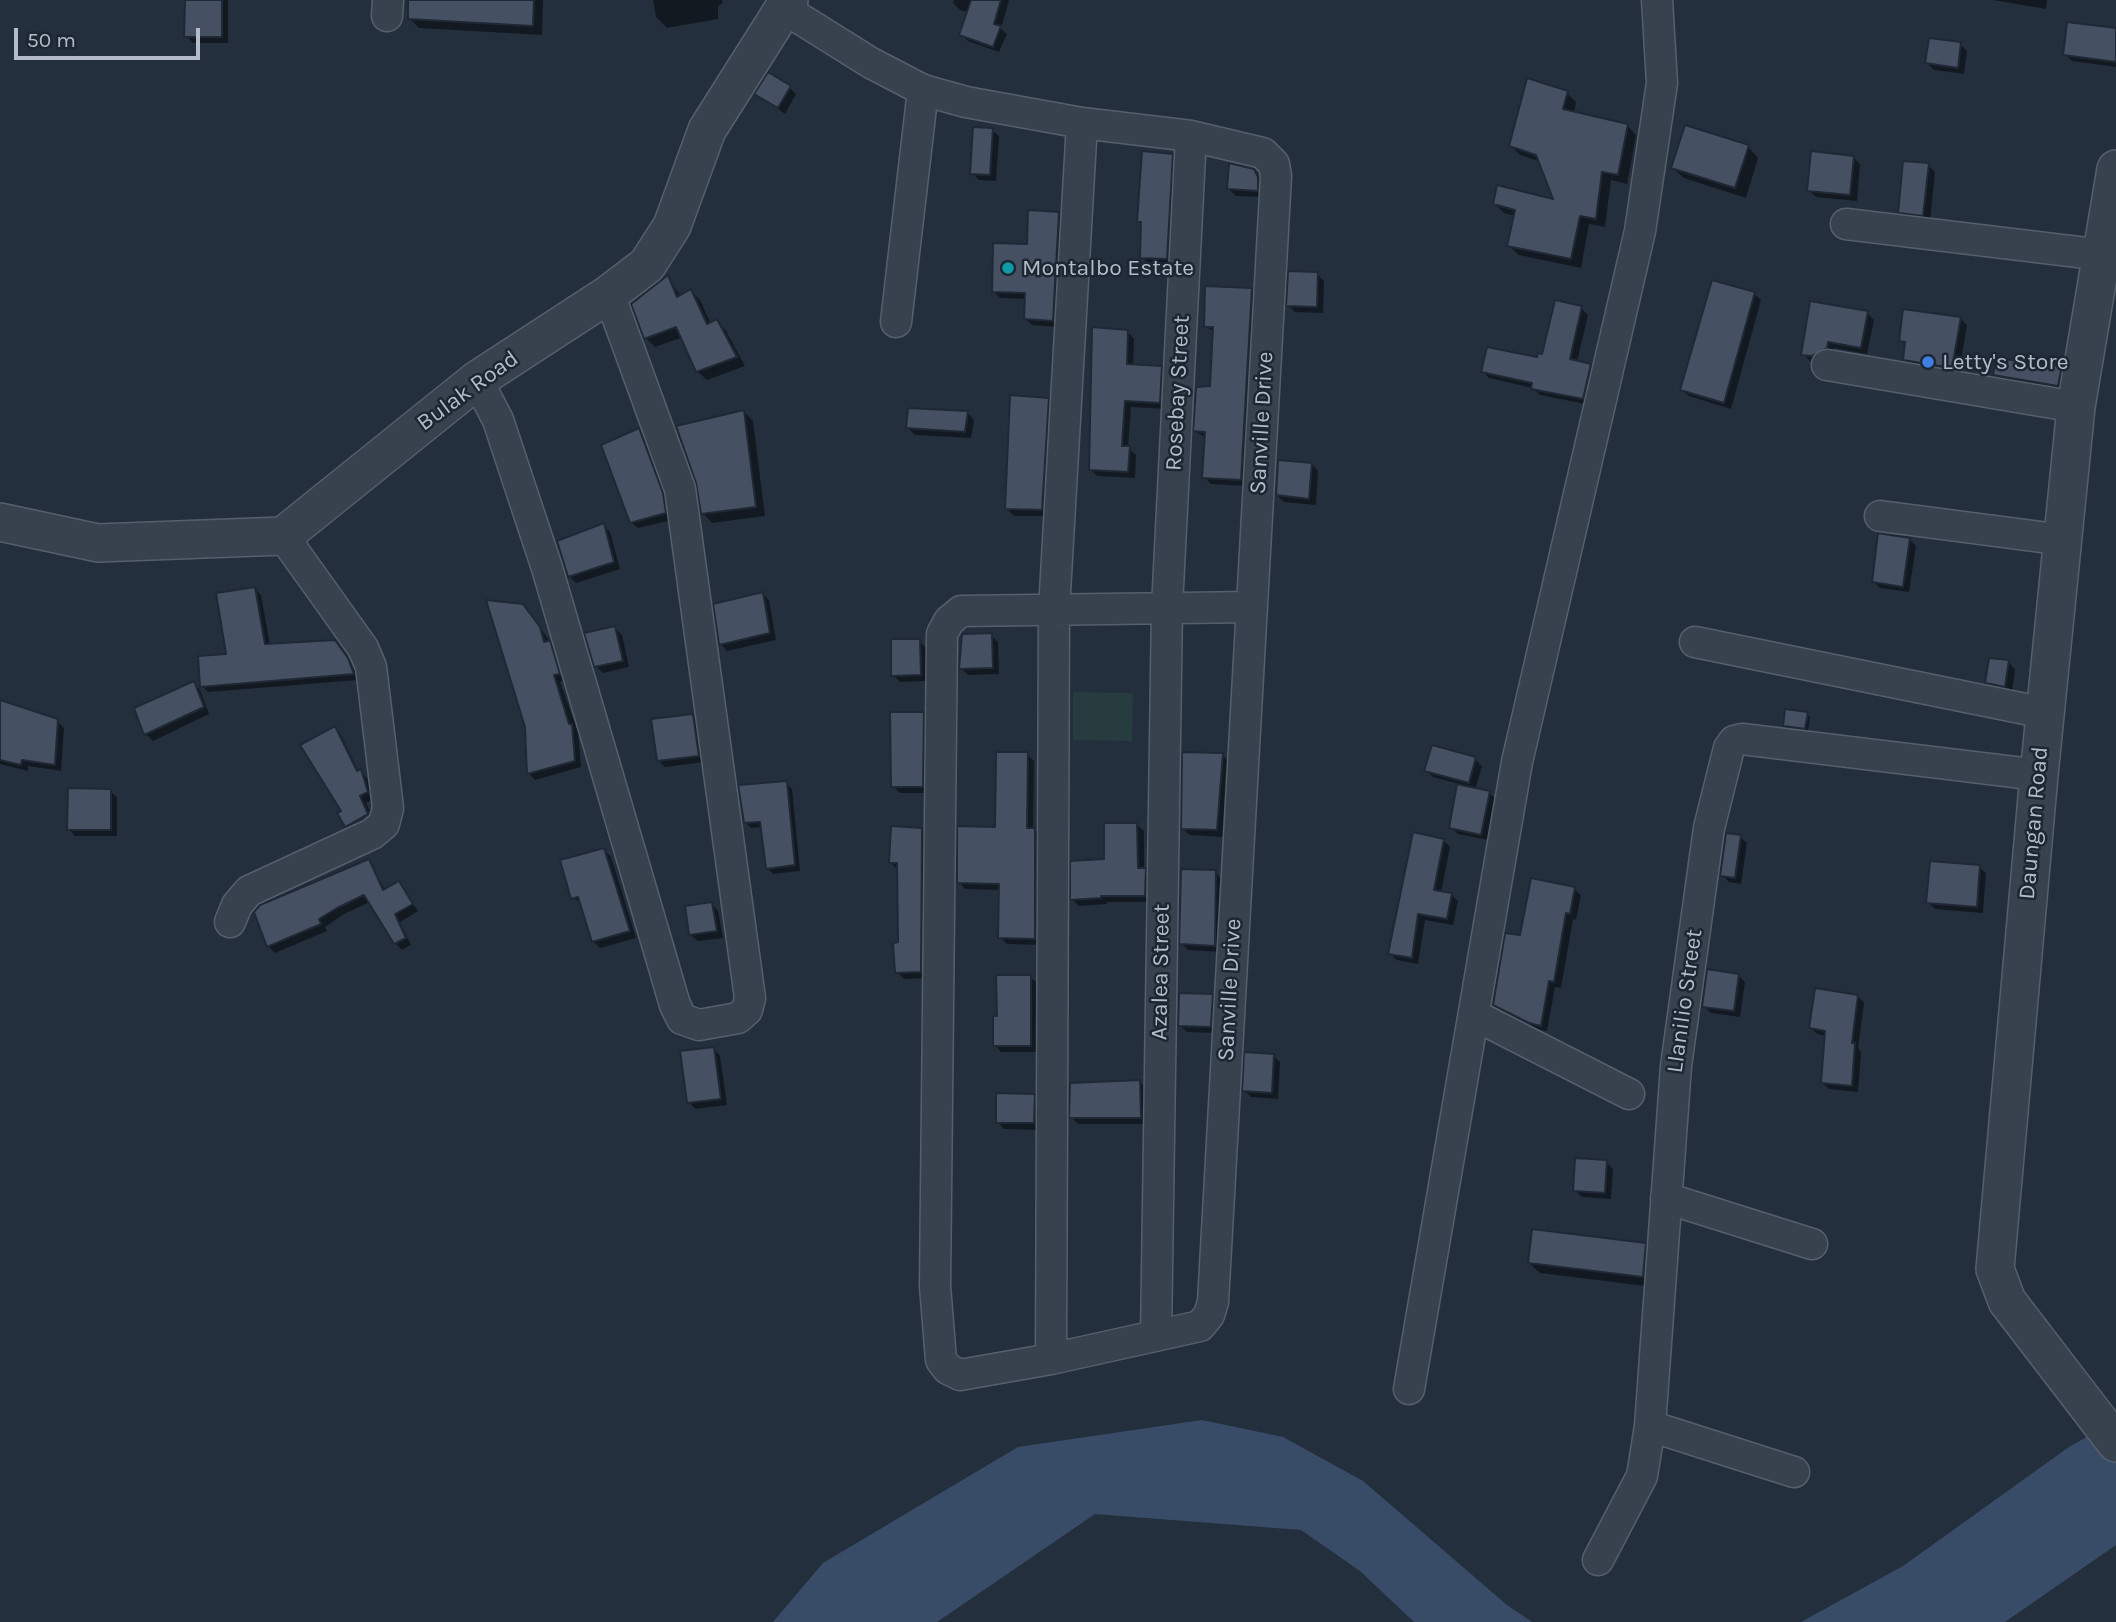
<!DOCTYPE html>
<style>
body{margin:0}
#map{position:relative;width:2116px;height:1622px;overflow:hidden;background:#242f3e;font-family:Karla,sans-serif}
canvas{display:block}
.scale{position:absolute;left:14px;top:28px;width:186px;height:32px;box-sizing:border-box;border:4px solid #b4bcc9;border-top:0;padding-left:9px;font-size:21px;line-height:24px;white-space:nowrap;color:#b4bcc9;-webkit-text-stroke:5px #1d2633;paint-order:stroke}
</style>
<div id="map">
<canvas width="2116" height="1622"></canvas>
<div class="scale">50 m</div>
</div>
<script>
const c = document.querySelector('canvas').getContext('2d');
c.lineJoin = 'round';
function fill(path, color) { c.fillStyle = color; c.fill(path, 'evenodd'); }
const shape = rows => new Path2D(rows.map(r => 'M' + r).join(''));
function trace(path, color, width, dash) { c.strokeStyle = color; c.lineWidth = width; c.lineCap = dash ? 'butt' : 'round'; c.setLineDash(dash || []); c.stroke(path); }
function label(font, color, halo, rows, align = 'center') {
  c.font = font + ' Karla,sans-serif'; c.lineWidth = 5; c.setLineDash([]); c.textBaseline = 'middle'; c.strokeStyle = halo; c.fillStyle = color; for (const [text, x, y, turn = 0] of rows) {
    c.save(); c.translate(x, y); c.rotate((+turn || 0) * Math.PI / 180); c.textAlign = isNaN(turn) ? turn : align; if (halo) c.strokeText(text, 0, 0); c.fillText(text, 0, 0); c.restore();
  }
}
const green = shape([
 [1073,692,1133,693,1132,741,1073,740]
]);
const water = shape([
 [1202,1420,1283,1437,1363,1481,1507,1605,1532,1622,1414,1622,1360,1571,1301,1530,1095,1514,937,1622,773,1622,823,1563,1018,1447],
 [2116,1420,2116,1545,2005,1622,1801,1622,1903,1566,2069,1447]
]);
const shadow = shape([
 [186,0,228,0,228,43,193,43,186,36],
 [411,0,543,0,542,35,419,28,410,19],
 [653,0,722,0,723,3,718,6,718,19,667,28,656,17],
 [954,0,1009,0,1001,29,1007,34,999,52,968,41,961,34,969,13,960,10,953,3],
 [1993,0,2047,0,2046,9],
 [2116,30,2116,67,2072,61,2065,54],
 [1960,44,1967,51,1964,74,1934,70,1927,63],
 [790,88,796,94,785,114,757,94],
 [1567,93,1576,102,1574,113,1627,125,1636,135,1627,184,1611,180,1605,227,1589,224,1581,268,1519,255,1509,246,1515,216,1504,213,1495,204,1556,201,1541,162,1520,155,1511,146],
 [992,130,999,136,996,181,979,180,972,173],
 [1748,147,1758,158,1746,198,1684,178,1673,168],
 [1172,155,1179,162,1173,265,1149,264,1142,257,1143,225,1138,221],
 [1853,157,1860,164,1857,201,1816,197,1809,190],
 [1928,165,1935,172,1930,222,1906,219,1900,212],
 [1253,170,1264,185,1264,197,1236,196,1229,189],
 [1059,214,1065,220,1059,327,1032,325,1025,318,1026,299,1000,298,993,291],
 [1317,274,1324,281,1323,313,1295,312,1288,305],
 [668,277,681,297,691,291,700,300,711,324,717,321,726,331,745,366,707,380,697,371,683,337,655,347,646,338],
 [1251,290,1258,297,1248,486,1211,484,1204,477,1206,438,1195,431,1212,388,1215,333,1206,326],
 [1754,294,1761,300,1731,409,1689,396,1682,390],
 [1581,308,1588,315,1577,362,1590,365,1597,372,1590,405,1540,395,1533,388,1489,378,1483,371,1544,356],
 [1867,313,1874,320,1867,354,1834,348,1833,355,1820,362,1810,361,1803,354],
 [1960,318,1967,325,1959,374,1912,366,1905,359,1907,346,1901,340],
 [1128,332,1134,339,1133,366,1161,367,1168,374,1166,409,1131,407,1128,448,1136,455,1135,478,1097,476,1090,469],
 [2061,368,2067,375,2065,392,2002,382,1995,375],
 [1048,400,1055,407,1048,516,1014,516,1007,509],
 [744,412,753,421,765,516,712,523,703,513],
 [968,413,974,420,971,438,915,435,908,428],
 [639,430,645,437,669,501,672,520,638,528,631,522],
 [1312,464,1318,471,1316,505,1284,502,1277,495],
 [604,526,610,532,620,569,576,583,569,576],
 [1909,539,1916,546,1909,592,1880,588,1873,581],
 [254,588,261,595,270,645,341,649,354,666,359,680,208,692,202,686,228,656],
 [763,594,769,600,776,640,727,651,721,644],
 [529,613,556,649,565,680,560,682,578,732,581,767,535,780,529,773],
 [615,628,622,635,629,667,603,673,596,666],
 [991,635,998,642,999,674,968,675,961,668],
 [919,641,926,648,927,681,900,682,893,675],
 [2008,662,2015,669,2012,693,1994,689,1987,682],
 [194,683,200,690,209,714,153,741,146,734],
 [0,702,57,721,64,728,61,771,28,766,28,771,0,764],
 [923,714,930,721,929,793,900,793,893,786],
 [1807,714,1810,717,1808,731,1785,726],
 [693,716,699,723,705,762,665,767,658,760],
 [334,728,341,735,359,772,367,778,374,799,366,803,370,811,346,825],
 [1027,754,1034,761,1033,829,1041,836,1041,945,1007,944,1000,937,1001,890,965,889,959,882,997,829],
 [1222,755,1229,762,1224,837,1190,835,1183,829],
 [1475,759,1482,766,1475,790,1489,793,1496,799,1488,840,1458,834,1451,828,1459,784,1433,777,1426,770],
 [786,783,792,789,800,871,773,874,767,868,762,827,751,828,745,822],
 [110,791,117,797,117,836,75,836,69,829],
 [371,815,374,821,353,833,347,828],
 [1137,825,1144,831,1144,869,1152,877,1151,902,1107,902,1107,904,1079,906,1072,899],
 [922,830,928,837,927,978,904,979,897,972,897,869,890,862],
 [1740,837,1747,843,1741,884,1729,882,1722,875],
 [1444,841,1450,847,1441,893,1451,895,1458,901,1453,925,1425,920,1418,964,1397,960,1390,954],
 [604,850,611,857,636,938,600,948,593,941,582,904,573,898],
 [368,861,386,891,398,883,418,911,400,922,411,945,402,950,395,943,370,902,344,914,325,927,327,931,275,953,268,946,261,907],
 [1979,867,1986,873,1983,913,1935,909,1928,902],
 [1215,872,1222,879,1222,952,1188,950,1181,943],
 [1574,889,1581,895,1576,920,1573,919,1561,988,1555,987,1547,1031,1537,1030,1502,1011,1495,1004,1521,937],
 [712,904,718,911,723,938,698,941,691,935],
 [1738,975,1745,982,1740,1017,1711,1013,1704,1006],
 [1030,977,1037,983,1037,1052,1001,1052,995,1045,999,1017],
 [1212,996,1219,1003,1217,1033,1187,1032,1180,1025],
 [1858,996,1864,1003,1858,1048,1861,1052,1858,1092,1829,1089,1822,1083,1826,1036,1817,1034,1811,1028],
 [714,1049,720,1056,727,1105,695,1109,689,1102],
 [1273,1055,1280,1062,1278,1099,1251,1097,1244,1090],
 [1140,1082,1146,1089,1147,1124,1078,1124,1071,1117],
 [1034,1095,1041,1102,1040,1130,1004,1129,998,1122],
 [1606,1162,1613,1169,1611,1199,1582,1197,1575,1190],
 [1645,1245,1656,1256,1653,1287,1540,1273,1529,1263]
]);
const building = shape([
 [185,0,222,0,222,37,184,37,185,0],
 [408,0,534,0,533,26,408,19,408,0],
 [971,0,1001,0,994,24,1001,26,993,47,959,35,971,0],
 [2067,22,2116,28,2116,62,2063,55,2067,22],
 [1929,38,1961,42,1958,68,1925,63,1929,38],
 [768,72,791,86,778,108,754,94,768,72],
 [1527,78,1568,91,1563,109,1628,124,1618,175,1602,172,1596,219,1580,216,1571,259,1507,246,1515,210,1493,204,1497,185,1553,199,1536,155,1509,146,1527,78],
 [1685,125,1749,145,1735,188,1671,168,1685,125],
 [973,127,993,128,990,175,970,174,973,127],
 [1142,151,1173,154,1167,259,1140,258,1141,222,1137,222,1142,151],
 [1811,151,1854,156,1850,195,1807,191,1811,151],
 [1903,161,1929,163,1923,216,1898,213,1903,161],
 [1229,163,1254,169,1258,177,1258,191,1227,189,1229,163],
 [1028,210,1059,212,1053,321,1024,319,1025,293,992,292,993,243,1027,244,1028,210],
 [1288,271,1318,272,1317,307,1286,306,1288,271],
 [668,275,677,297,691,289,707,324,717,319,737,357,696,372,676,327,644,339,631,304,668,275],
 [1712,280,1755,292,1724,403,1680,390,1712,280],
 [1205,286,1252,288,1241,480,1202,478,1205,432,1193,431,1196,387,1210,386,1213,327,1204,327,1205,286],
 [1555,300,1582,306,1570,359,1591,364,1583,399,1531,389,1532,383,1481,372,1487,347,1537,357,1538,353,1542,354,1555,300],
 [1810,301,1868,311,1861,348,1828,342,1827,348,1812,356,1801,355,1810,301],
 [1903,309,1961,317,1952,368,1903,360,1905,342,1899,341,1903,309],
 [1092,327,1128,330,1127,364,1162,366,1160,403,1125,401,1122,446,1130,446,1128,472,1089,470,1092,327],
 [1996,358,2062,366,2058,386,1993,375,1996,358],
 [1010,395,1049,398,1042,510,1005,509,1010,395],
 [908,408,968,411,965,432,906,428,908,408],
 [744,410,756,507,701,514,696,483,676,426,744,410],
 [639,428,663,493,666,513,630,523,601,445,639,428],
 [1278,460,1312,463,1309,499,1276,495,1278,460],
 [604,523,614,562,568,577,557,541,604,523],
 [1878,533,1910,538,1903,587,1872,582,1878,533],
 [255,587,265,644,335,640,348,658,354,674,200,687,198,656,226,654,216,593,255,587],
 [763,592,770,633,719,645,713,604,763,592],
 [486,600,523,604,540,627,544,642,550,640,560,674,554,675,569,724,572,724,575,761,527,774,525,727,486,600],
 [615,626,623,661,594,667,584,633,615,626],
 [992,633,993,668,959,669,962,634,992,633],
 [891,639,920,639,921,675,891,676,891,639],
 [1989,658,2009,660,2005,687,1985,683,1989,658],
 [194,681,204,707,144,735,134,708,194,681],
 [0,700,58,719,55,765,22,760,21,765,0,760,0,700],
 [1785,709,1808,712,1805,729,1783,726,1785,709],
 [890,712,924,712,923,787,891,787,890,712],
 [693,714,699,756,657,761,651,719,693,714],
 [335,726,357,771,361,769,368,792,360,796,368,814,345,827,337,813,341,811,300,745,335,726],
 [1432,745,1476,757,1469,783,1424,771,1432,745],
 [996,752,1028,752,1027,828,1035,828,1035,939,998,938,999,884,957,883,957,826,995,827,996,752],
 [1182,752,1223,753,1217,830,1181,829,1182,752],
 [787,781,795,865,766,869,760,822,744,823,738,785,787,781],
 [1457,784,1490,791,1481,835,1449,828,1457,784],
 [68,788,111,789,111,830,67,830,68,788],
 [1104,823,1137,823,1138,868,1146,868,1145,896,1101,896,1101,898,1070,900,1070,861,1104,859,1104,823],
 [891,826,922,828,921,972,895,973,893,943,898,942,897,863,889,863,891,826],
 [1413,832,1444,839,1434,890,1452,893,1447,919,1418,914,1412,958,1388,954,1413,832],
 [1726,833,1741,835,1735,878,1720,876,1726,833],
 [604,848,630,931,592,942,578,897,571,899,560,860,604,848],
 [369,859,383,890,399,881,413,904,395,914,406,938,394,944,364,895,337,908,319,919,321,924,267,947,254,912,260,905,369,859],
 [1930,861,1980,865,1977,907,1926,903,1930,861],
 [1181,869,1216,870,1215,946,1179,944,1181,869],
 [1531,878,1575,887,1570,914,1566,913,1554,982,1549,981,1541,1026,1529,1023,1493,1005,1505,933,1520,935,1531,878],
 [712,902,717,931,689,935,685,906,712,902],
 [1707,969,1739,974,1734,1011,1702,1007,1707,969],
 [996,975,1031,975,1031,1046,993,1046,993,1016,997,1016,996,975],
 [1815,988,1858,995,1852,1043,1855,1043,1852,1086,1821,1083,1825,1031,1809,1028,1815,988],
 [1179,993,1213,994,1211,1027,1178,1026,1179,993],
 [714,1047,721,1099,687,1103,680,1051,714,1047],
 [1244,1052,1274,1054,1272,1093,1242,1091,1244,1052],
 [1140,1080,1141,1118,1069,1118,1070,1083,1140,1080],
 [996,1093,1035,1094,1034,1123,996,1123,996,1093],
 [1575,1158,1607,1160,1605,1193,1573,1191,1575,1158],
 [1532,1229,1646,1243,1643,1277,1528,1263,1532,1229]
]);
const minor = shape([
 [783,8,871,63,923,90,966,102,1082,123,1191,136,1263,153,1274,164,1276,176,1213,1302,1209,1315,1200,1326,1051,1359,960,1375,948,1369,941,1360,935,1286,942,634,949,621,961,611,1252,607],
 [387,16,388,0],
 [1846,224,2103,255],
 [896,322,923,90],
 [1827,365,2076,407],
 [477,380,498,420,547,568,675,1005,682,1019,699,1025,738,1018,747,1010,750,998,680,489,609,294],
 [1880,516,2064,540],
 [1695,642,2045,713],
 [230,922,237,905,249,891,372,834,384,824,388,808,371,667,363,648,283,536],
 [1474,1015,1629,1094],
 [1666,1198,1812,1244],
 [1156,1336,1167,607,1191,136],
 [1051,1359,1054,610,1082,123],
 [1409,1389,1517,762,1640,231,1662,83,1657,0],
 [1650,1426,1794,1472],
 [1598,1560,1642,1476,1650,1426,1676,1066,1709,828,1729,748,1734,741,1742,739,2039,775]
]);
const tertiary = shape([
 [2116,169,2076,407,2039,775,1995,1269,2007,1301,2116,1443],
 [0,522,98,543,283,536,477,380,609,294,647,265,672,226,707,130,789,0]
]);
const markers = [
 [1008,268,7,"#0f9aa8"],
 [1928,362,7,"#3f7fe0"]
];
const poiNames = [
 ["Montalbo Estate",1022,268],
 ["Letty's Store",1942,362]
];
const streetNames = [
 ["Bulak Road",468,391,-36],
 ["Rosebay Street",1178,393,-87],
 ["Sanville Drive",1262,423,-87],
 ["Daungan Road",2034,823,-85],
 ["Azalea Street",1161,972,-89],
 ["Sanville Drive",1230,990,-87],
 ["Llanilio Street",1685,1001,-82]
];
fill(green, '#263c3f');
fill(water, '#394c67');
fill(shadow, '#0007');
fill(building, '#455162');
trace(building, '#1f2835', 2);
trace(minor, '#565f6c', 33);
trace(tertiary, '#565f6c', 40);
trace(minor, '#38414e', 30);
trace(tertiary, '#38414e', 37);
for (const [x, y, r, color] of markers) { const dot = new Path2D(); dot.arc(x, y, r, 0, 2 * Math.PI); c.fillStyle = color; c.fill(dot); trace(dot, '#1d2633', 2.5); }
label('23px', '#b4bcc9', '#1d2633', poiNames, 'left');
label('23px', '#b4bcc9', '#1d2633', streetNames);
</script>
